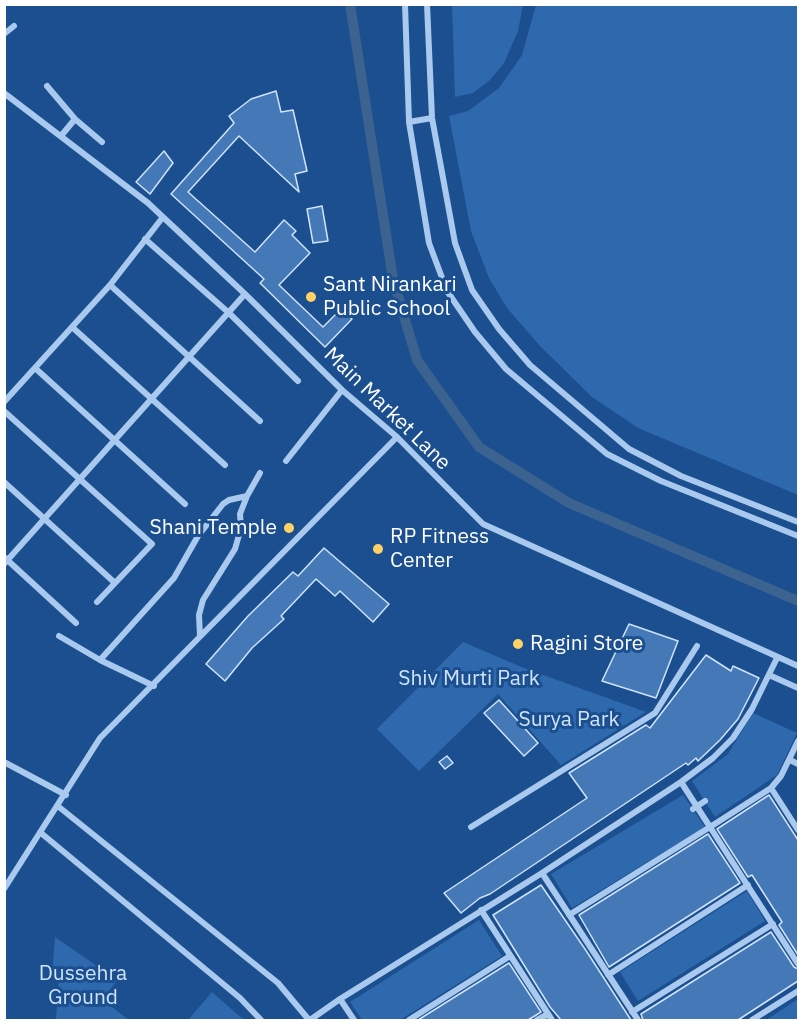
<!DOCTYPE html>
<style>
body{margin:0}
#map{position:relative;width:803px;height:1025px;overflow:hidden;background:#1b4f8f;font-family:"IBM Plex Sans",sans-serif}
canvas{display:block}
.frame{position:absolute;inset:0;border:6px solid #fff;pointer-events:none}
</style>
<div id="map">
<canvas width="803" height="1025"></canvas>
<div class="frame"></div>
</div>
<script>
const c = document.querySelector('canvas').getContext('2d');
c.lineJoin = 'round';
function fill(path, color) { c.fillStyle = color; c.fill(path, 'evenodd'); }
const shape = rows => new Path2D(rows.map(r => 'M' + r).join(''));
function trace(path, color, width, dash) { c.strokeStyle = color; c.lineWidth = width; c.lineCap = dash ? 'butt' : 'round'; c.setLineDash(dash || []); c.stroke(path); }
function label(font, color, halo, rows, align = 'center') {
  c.font = font + ' "IBM Plex Sans",sans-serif'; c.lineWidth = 6; c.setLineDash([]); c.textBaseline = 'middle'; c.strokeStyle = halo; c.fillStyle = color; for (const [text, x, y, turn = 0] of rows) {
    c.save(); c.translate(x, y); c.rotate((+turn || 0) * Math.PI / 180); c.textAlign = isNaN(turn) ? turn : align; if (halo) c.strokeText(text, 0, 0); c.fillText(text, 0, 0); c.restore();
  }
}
const green = shape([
 [452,5,523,5,518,31,504,63,490,80,473,93,455,97],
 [536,5,798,5,798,495,638,428,592,397,540,346,507,308,489,278,471,231,449,116,468,111,499,88,522,55],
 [463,642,524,668,646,712,561,765,498,694,419,771,377,729],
 [753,713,797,733,777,775,715,817,692,781,728,754],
 [683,795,705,827,572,908,551,874],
 [747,891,765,921,638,1001,620,972],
 [479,920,502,956,400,1020,362,1020,350,1002],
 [55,937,117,980,103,1000,129,1020,56,1020,59,977,52,975],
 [212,992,244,1020,188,1020],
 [798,999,798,1020,765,1020,766,1020]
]);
const canal = shape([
 [350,4,393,279,417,360,479,447,569,503,798,601]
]);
const building = shape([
 [276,91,281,112,293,110,307,171,295,174,299,192,239,136,188,192,255,252,284,220,296,231,292,235,310,253,279,285,323,327,341,309,352,319,325,347,260,283,264,279,171,194,234,123,229,116,251,99,276,91],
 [164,151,173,163,150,194,136,182,164,151],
 [322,206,328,241,313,243,307,209,322,206],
 [324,548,389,604,373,622,340,591,335,596,316,579,281,616,284,619,252,648,225,681,206,664,248,616,293,572,298,576,324,548],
 [629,624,678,641,656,698,602,681,629,624],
 [706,655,731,671,733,666,759,678,738,719,720,740,698,761,696,758,688,765,686,763,490,894,480,898,461,913,444,893,587,798,569,773,646,725,650,728,706,655],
 [499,700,538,743,524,756,484,713,499,700],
 [447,756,453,763,445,769,439,762,447,756],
 [769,795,798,840,798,955,779,925,782,922,752,875,748,877,717,829,769,795],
 [708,834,740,883,609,967,579,915,708,834],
 [541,885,585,949,631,1020,561,1020,550,1007,493,915,541,885],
 [771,932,794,967,798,969,798,981,738,1020,643,1020,641,1014,771,932],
 [509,963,541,1012,533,1017,528,1020,418,1020,509,963]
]);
const minor = shape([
 [405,4,409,122,429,243,447,291,475,332,506,369,607,454,661,481,798,536],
 [427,4,432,118,455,243,472,290,499,329,530,365,629,449,681,476,798,522],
 [4,34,14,26],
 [47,86,75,119,61,136],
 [4,93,148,203,245,294,342,390,397,437,483,524,798,666],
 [75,119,102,142],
 [409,122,432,118],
 [145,239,229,313,298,381],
 [110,285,260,421],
 [72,327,225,465],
 [35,368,185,504],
 [4,402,110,285,163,217],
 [4,411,152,544,97,602],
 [286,461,342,390],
 [4,482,115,583],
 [4,557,76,623],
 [4,564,245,294],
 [59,636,100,660,154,686],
 [200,636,199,615,203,600,235,549,241,528,240,514,247,496],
 [100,660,174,578,198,536,223,504,229,500,247,496,260,473],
 [769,675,798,688],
 [798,741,781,776,771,788,710,827,798,964],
 [790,760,798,764],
 [4,762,66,795],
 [771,788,798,830],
 [59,807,278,983,309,1020],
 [693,809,705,801],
 [471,827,655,713,697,646],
 [41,833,240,998,261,1020],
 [542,873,638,1020],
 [4,889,100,738,397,437],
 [481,910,552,1020],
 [569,915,710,827,681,782],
 [608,975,748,885],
 [340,999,354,1020],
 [632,1012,773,924],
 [310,1020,340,999,542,873,681,782,713,758,733,738,752,709,777,658],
 [409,1020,510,956],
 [537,1020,548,1014],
 [752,1020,798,991]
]);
const markers = [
 [311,297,6,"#ffd166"],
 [289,528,6,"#ffd166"],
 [378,549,6,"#ffd166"],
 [518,644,6,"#ffd166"]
];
const poiNames = [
 ["Sant Nirankari",323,285],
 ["Public School",323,309],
 ["Shani Temple",277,528,"right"],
 ["RP Fitness",390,537],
 ["Center",390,561],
 ["Ragini Store",530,644]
];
const streetNames = [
 ["Main Market Lane",387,409,44]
];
const parkNames = [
 ["Shiv Murti Park",469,679],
 ["Surya Park",569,720],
 ["Dussehra",83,974],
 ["Ground",83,998]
];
fill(green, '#2e69ad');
trace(canal, '#3c6290', 10);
fill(building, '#4478b7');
trace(building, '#cfe3fa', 1.5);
trace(minor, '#a9c9ee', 6);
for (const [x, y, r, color] of markers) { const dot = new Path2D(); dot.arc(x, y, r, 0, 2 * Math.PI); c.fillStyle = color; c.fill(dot); trace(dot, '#1b4f8f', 2); }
label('21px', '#fff', '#1b4f8f', poiNames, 'left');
label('21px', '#fff', '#1b4f8f', streetNames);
label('21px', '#cfe3fa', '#1b4f8f', parkNames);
</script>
